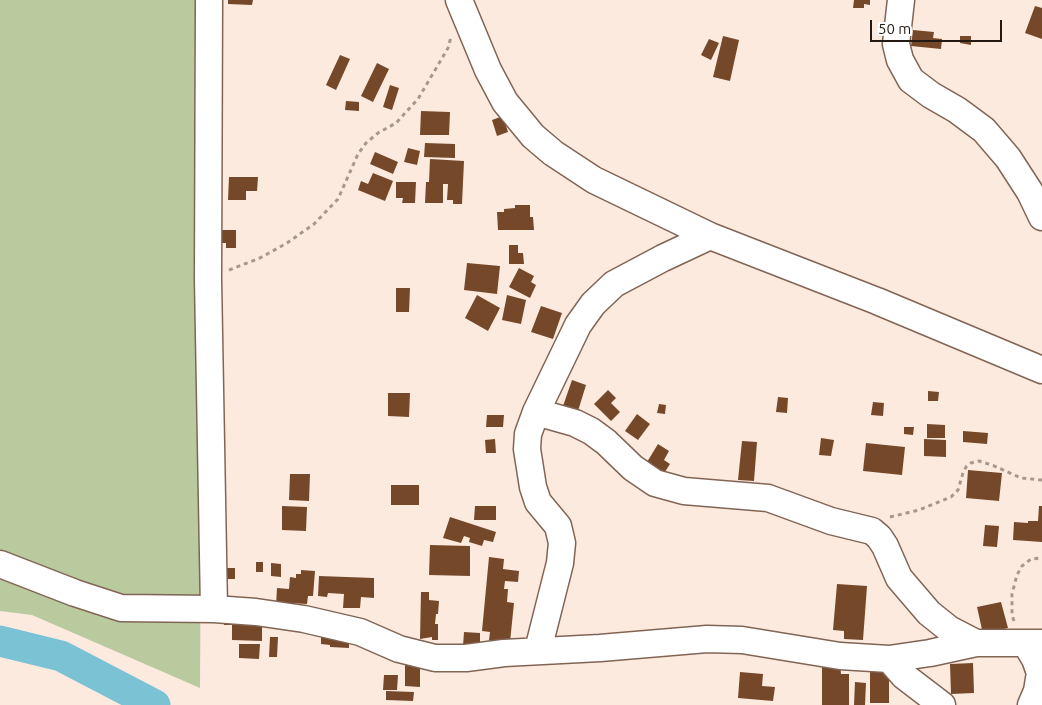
<!DOCTYPE html>
<style>
body{margin:0}
#map{position:relative;width:1042px;height:705px;overflow:hidden;background:#fdeadf;font-family:Ubuntu,sans-serif}
canvas{display:block}
.scale{position:absolute;left:870px;top:20px;width:132px;height:22px;box-sizing:border-box;border:2px solid #251a13;border-top:0;padding-left:6px;font-size:15px;line-height:18px;white-space:nowrap;color:#251a13;-webkit-text-stroke:4px #fff;paint-order:stroke}
</style>
<div id="map">
<canvas width="1042" height="705"></canvas>
<div class="scale">50 m</div>
</div>
<script>
const c = document.querySelector('canvas').getContext('2d');
c.lineJoin = 'round';
function fill(path, color) { c.fillStyle = color; c.fill(path, 'evenodd'); }
const shape = rows => new Path2D(rows.map(r => 'M' + r).join(''));
function trace(path, color, width, dash) { c.strokeStyle = color; c.lineWidth = width; c.lineCap = dash ? 'butt' : 'round'; c.setLineDash(dash || []); c.stroke(path); }
const green = shape([
 [0,0,204,0,200,688,32,615,0,611]
]);
const river = shape([
 [0,641,61,656,155,705]
]);
const building = shape([
 [228,0,253,0,252,5,228,4],
 [854,0,870,0,870,5,864,4,864,8,853,8],
 [1035,6,1042,8,1042,39,1025,33],
 [913,30,934,32,933,38,942,39,941,49,911,46],
 [723,36,739,40,730,81,713,77],
 [960,36,971,36,971,45,960,43],
 [709,39,719,43,711,60,701,55],
 [340,55,350,59,336,90,326,85],
 [377,63,389,69,373,102,361,96],
 [390,85,399,88,392,110,383,107],
 [346,101,359,102,359,111,345,110],
 [421,111,450,112,449,135,420,135],
 [503,116,508,132,497,136,492,120],
 [425,143,455,144,455,158,424,157],
 [408,148,420,151,417,165,404,162],
 [375,152,398,162,393,174,370,164],
 [430,159,464,161,462,204,453,204,453,200,447,200,448,184,443,184,443,203,425,203,426,182,429,182],
 [373,173,393,181,385,201,358,190,361,181,368,184],
 [229,177,258,177,257,191,246,191,246,200,228,200],
 [396,182,416,182,415,203,402,203,403,198,396,198],
 [515,205,530,205,530,217,533,217,534,230,498,230,497,212,504,212,504,209,515,208],
 [221,230,236,230,236,248,226,248,226,243,221,243],
 [509,245,518,245,518,253,523,253,524,264,509,264],
 [467,263,500,266,497,294,464,290],
 [519,268,534,276,531,282,536,285,530,298,509,287],
 [396,288,410,288,409,312,396,312],
 [477,295,500,308,488,331,465,318],
 [507,295,526,300,521,324,502,320],
 [541,306,562,313,553,339,531,332],
 [572,380,586,385,578,411,563,406],
 [608,390,616,398,611,403,620,412,611,421,594,404],
 [928,391,939,392,938,401,928,401],
 [388,393,410,393,409,417,388,416],
 [778,397,788,398,787,413,776,412],
 [873,402,884,403,883,416,871,415],
 [659,404,666,405,665,414,657,413],
 [637,414,650,424,638,440,625,431],
 [487,415,504,415,503,427,486,427],
 [927,424,945,425,945,438,927,438],
 [904,427,914,427,913,435,904,434],
 [963,431,988,433,987,444,963,442],
 [821,438,834,440,831,456,819,455],
 [495,439,496,453,486,453,485,440],
 [924,439,946,440,946,457,924,456],
 [742,441,757,442,754,481,738,480],
 [866,443,905,447,902,475,863,471],
 [658,444,669,451,664,460,670,464,661,478,644,467],
 [968,470,1002,473,999,501,966,498],
 [290,474,310,474,309,501,289,500],
 [391,485,419,485,419,505,391,505],
 [282,506,307,507,306,531,282,530],
 [475,506,496,506,496,520,474,520],
 [1039,506,1042,506,1042,542,1013,540,1014,522,1028,523,1028,521,1038,521],
 [450,517,496,532,493,542,484,540,482,546,469,542,470,538,464,536,461,543,443,538],
 [985,525,999,526,997,547,983,546],
 [430,545,470,546,470,576,429,575],
 [489,557,504,559,503,569,519,571,518,582,505,581,504,589,508,589,507,602,514,603,510,642,489,640,490,632,482,631],
 [256,562,263,562,263,572,256,572],
 [271,563,281,564,281,577,271,576],
 [225,568,235,568,235,579,225,579],
 [301,570,315,571,313,596,308,596,307,604,289,603,289,607,276,606,277,588,289,589,290,577,296,578,296,574,301,574],
 [319,576,374,578,374,598,361,597,360,608,343,608,344,594,328,593,327,597,318,596],
 [837,584,867,586,863,640,844,639,844,631,833,630],
 [421,592,429,592,429,600,439,601,438,614,436,614,435,624,438,624,438,640,432,640,432,637,420,639],
 [1001,602,1008,628,983,634,977,607],
 [224,613,262,622,262,641,232,640,232,625,224,625],
 [321,632,349,633,349,648,330,647,330,645,321,644],
 [464,632,480,633,480,647,463,646],
 [270,637,278,637,277,657,269,657],
 [239,644,260,644,259,659,239,658],
 [405,662,420,663,420,687,405,686],
 [822,663,840,663,841,674,849,674,849,705,822,705],
 [973,663,974,693,951,694,950,664],
 [870,665,889,665,889,703,870,703],
 [740,672,763,674,762,686,775,687,773,701,738,698],
 [384,675,398,675,397,690,383,690],
 [855,682,866,683,865,705,854,705],
 [386,691,414,692,413,701,386,700]
]);
const path = shape([
 [229,270,260,258,287,243,314,224,338,199,358,154,366,143,378,133,396,123,418,99,448,48,451,37],
 [890,517,919,510,951,497,958,490,963,473,966,467,971,463,979,461,992,465,1021,478,1042,480],
 [1014,621,1012,615,1012,594,1017,575,1022,566,1031,559,1042,558]
]);
const minor = shape([
 [209,0,208,279,214,609],
 [459,0,488,70,505,102,533,136,553,153,594,180,710,236,877,301,1042,370],
 [901,0,896,44,900,60,911,80,931,95,957,110,984,130,1008,158,1030,192,1042,217],
 [536,412,575,423,591,431,606,442,633,468,655,483,684,491,768,498,831,521,872,531,879,537,885,546,899,578,929,613,949,629,976,643],
 [0,564,75,593,121,608,214,609,256,612,304,619,360,632,399,649,435,658,466,658,504,653,600,648,707,639,742,640,840,656,889,659,930,653,976,643,1042,643],
 [1026,644,1035,659,1040,673,1037,691,1031,705],
 [538,650,560,563,562,543,558,526,538,502,533,487,527,449,528,434,536,412,578,325,593,304,614,284,663,258,710,236],
 [889,659,904,676,942,705]
]);
fill(green, '#baca9f');
trace(river, '#7bc2d5', 31);
fill(building, '#754829');
trace(minor, '#816554', 29);
trace(path, '#a7978d', 3, [4, 4]);
trace(minor, '#fff', 26);
</script>
